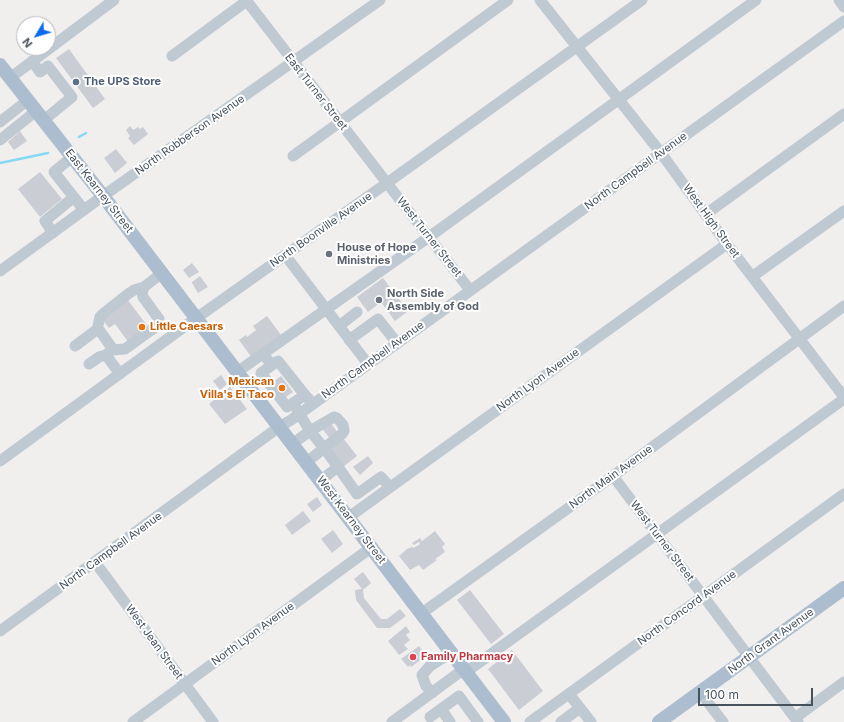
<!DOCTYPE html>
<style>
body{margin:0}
#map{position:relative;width:844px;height:722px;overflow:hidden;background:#f1eeee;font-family:Inter,sans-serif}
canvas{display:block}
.north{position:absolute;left:16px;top:16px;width:40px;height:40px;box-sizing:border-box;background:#fff;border:1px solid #b5b9be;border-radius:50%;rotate:232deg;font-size:11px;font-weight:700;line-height:16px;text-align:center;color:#45515d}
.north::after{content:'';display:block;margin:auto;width:14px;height:18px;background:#0d6aec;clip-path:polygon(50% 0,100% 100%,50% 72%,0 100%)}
.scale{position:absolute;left:698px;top:688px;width:115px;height:18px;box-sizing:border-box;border:2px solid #45515d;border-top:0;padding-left:5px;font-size:12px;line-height:14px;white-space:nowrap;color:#45515d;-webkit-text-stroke:3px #fff;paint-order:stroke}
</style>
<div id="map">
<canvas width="844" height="722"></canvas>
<div class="north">N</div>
<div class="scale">100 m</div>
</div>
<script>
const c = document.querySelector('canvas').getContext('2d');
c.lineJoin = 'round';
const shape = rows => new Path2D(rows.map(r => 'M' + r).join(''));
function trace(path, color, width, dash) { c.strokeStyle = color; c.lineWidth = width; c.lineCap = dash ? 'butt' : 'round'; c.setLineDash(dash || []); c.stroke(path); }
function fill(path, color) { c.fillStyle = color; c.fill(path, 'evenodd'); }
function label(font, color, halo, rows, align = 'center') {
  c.font = font + ' Inter,sans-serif'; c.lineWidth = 4; c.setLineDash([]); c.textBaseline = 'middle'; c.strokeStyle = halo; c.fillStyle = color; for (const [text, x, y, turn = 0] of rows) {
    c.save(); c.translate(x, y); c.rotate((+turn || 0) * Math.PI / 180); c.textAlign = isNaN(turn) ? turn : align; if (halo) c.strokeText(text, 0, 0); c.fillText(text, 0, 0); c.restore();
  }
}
const stream = shape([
 [79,137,86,133],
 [0,163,48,153]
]);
const building = shape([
 [69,49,105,99,93,108,56,58],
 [130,126,133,130,138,127,140,129,143,127,148,134,134,145,128,138,130,136,126,130],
 [20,131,27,141,14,150,8,142],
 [116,149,127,163,115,173,104,158],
 [40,172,62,199,40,217,18,189],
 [192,263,199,272,189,278,183,270],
 [200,276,208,287,198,293,192,283,192,282],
 [383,278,408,311,395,321,381,302,368,312,357,297],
 [127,299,149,328,129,343,115,324,109,328,102,319],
 [267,316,281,335,252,358,239,340,246,335,247,337,256,330,253,326],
 [221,375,227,384,220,390,213,381],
 [281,376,293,392,283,399,272,383],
 [230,387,247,409,225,424,209,404],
 [329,421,339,434,331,440,321,427],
 [343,438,357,456,343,467,329,448],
 [368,456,373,463,360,475,353,467],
 [317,497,322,505,313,512,307,504],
 [303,511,311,521,292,535,285,525],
 [333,530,343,544,332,553,321,539],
 [435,531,445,544,442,547,445,552,435,559,437,560,423,570,419,565,410,570,399,556,407,549,412,547,414,548,420,544,419,542,414,545,412,543,420,538,422,541],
 [363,572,371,583,363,590,364,598,381,619,387,619,400,609,406,616,390,628,377,628,356,600,355,590,362,589,354,579],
 [470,590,504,634,491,644,457,600],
 [406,626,410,632,406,635,410,640,404,645,408,649,399,655,388,641],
 [419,646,426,656,411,667,410,665,408,667,401,659],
 [512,650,543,691,519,710,488,669]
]);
const minor = shape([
 [246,0,387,183,470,290],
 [540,0,661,153,727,244,844,397],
 [839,0,844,7],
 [172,56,248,0],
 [32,61,40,72,48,66,72,97,44,120],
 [10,78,114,0],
 [0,122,28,100],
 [0,140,36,111],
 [293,156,508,0],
 [72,157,54,172,84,210],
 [706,214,844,114],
 [53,233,45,221,74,197],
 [285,255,368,364],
 [0,271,103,196,380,0],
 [753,276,844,211],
 [339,326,357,312],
 [97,330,100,317,104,313,128,294,134,290,144,287],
 [349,340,378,319,397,343],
 [75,346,95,331,100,331,112,348,112,350,106,355,120,374],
 [112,350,125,349,158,325,159,319,143,297,142,293,144,287,162,273],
 [263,354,272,365,261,373,287,407,305,395,313,404],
 [89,364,99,357,106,355],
 [272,365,278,361,305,395],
 [237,372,429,237,756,0],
 [292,444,310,431,324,448,342,434,344,431,343,425,337,418,334,417,310,431,293,403],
 [0,461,188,324,387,183,642,0],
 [307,462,324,448,338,467],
 [613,476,798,722],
 [321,480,338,467,357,494,381,477,390,487],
 [349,517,727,244],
 [95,562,213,722],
 [422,613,613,476,844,306],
 [0,631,279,427,291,420,844,21],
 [466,672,844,399],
 [700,692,723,722],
 [432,693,426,686,422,675,430,666,452,652],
 [569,694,591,722],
 [441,709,450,722],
 [430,717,459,696,478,722],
 [795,718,844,682],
 [133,722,372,547],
 [392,722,464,669],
 [530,722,844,494],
 [561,722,580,708]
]);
const major = shape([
 [0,65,103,196,504,722],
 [659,722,844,588]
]);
const markers = [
 [76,82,4,"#5c6f8a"],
 [329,254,4,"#6b7280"],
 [379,300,4,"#6b7280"],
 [142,327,4,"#e8710a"],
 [282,388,4,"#e8710a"],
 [413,657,4,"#e0444e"]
];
const serviceNames = [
 ["The UPS Store",84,82]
];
const streetNames = [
 ["East Turner Street",316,92,52],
 ["North Robberson Avenue",190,135,-35],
 ["North Campbell Avenue",636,171,-36],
 ["East Kearney Street",99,191,52],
 ["West High Street",711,221,54],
 ["North Boonville Avenue",321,230,-35],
 ["West Turner Street",429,237,52],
 ["North Campbell Avenue",373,360,-36],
 ["North Lyon Avenue",538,380,-36],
 ["North Main Avenue",611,477,-36],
 ["West Kearney Street",351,520,53],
 ["West Turner Street",662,541,53],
 ["North Campbell Avenue",111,551,-36],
 ["North Concord Avenue",687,608,-36],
 ["North Lyon Avenue",253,634,-36],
 ["North Grant Avenue",771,641,-36],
 ["West Jean Street",154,642,54]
];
const worshipNames = [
 ["House of Hope",337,248],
 ["Ministries",337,261],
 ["North Side",387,294],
 ["Assembly of God",387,307]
];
const foodNames = [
 ["Little Caesars",150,327],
 ["Mexican",274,382,"right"],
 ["Villa's El Taco",274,395,"right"]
];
const healthNames = [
 ["Family Pharmacy",421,657]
];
trace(stream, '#84d8f2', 2.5);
fill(building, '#cacdd4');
trace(minor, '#bec9d2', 11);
trace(major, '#acbdcf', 14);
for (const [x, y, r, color] of markers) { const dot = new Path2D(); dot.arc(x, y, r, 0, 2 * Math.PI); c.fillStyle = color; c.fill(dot); trace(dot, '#fff', 1.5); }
label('bold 11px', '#4e5e75', '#fff', serviceNames, 'left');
label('11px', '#45515d', '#fff', streetNames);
label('bold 11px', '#5b616d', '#fff', worshipNames, 'left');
label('bold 11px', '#c56008', '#fff', foodNames, 'left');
label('bold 11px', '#be3a42', '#fff', healthNames, 'left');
</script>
